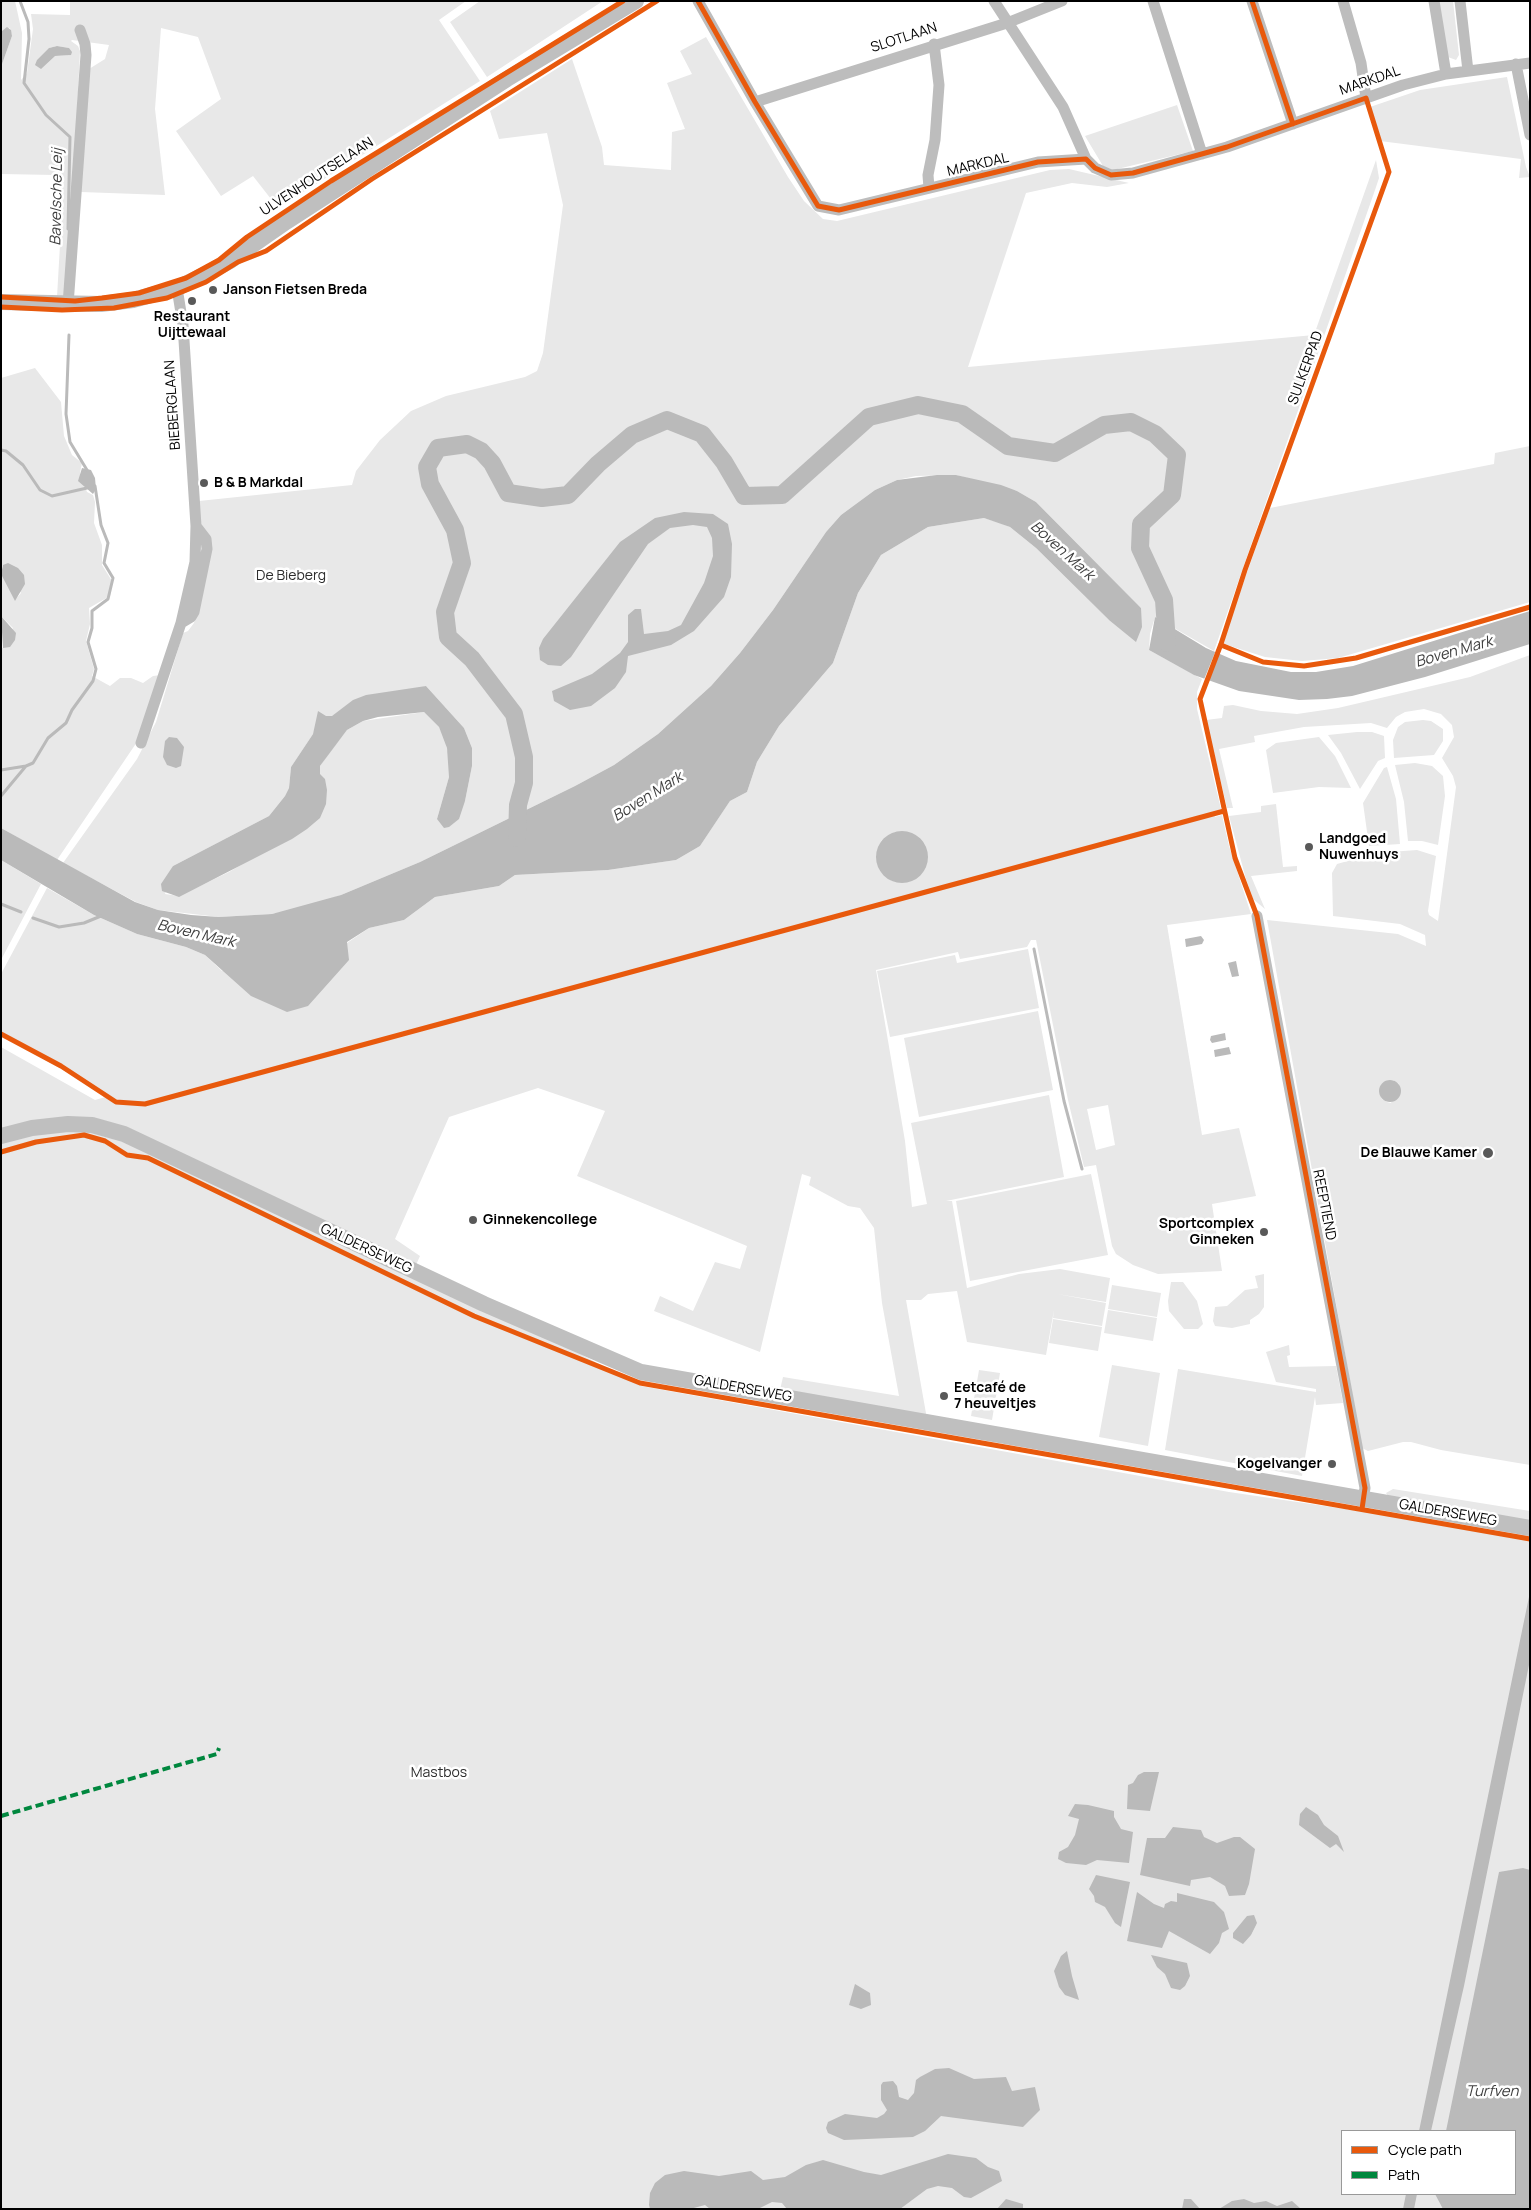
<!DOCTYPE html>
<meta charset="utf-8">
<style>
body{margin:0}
#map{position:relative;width:1531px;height:2210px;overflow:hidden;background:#fff;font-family:Manrope,sans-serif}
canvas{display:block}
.frame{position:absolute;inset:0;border:2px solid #000;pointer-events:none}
.legend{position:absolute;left:1341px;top:2130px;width:175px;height:65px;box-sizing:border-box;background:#fff;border:1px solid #999;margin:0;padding:6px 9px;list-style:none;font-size:15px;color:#000}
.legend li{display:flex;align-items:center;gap:10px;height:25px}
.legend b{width:25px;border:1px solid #999}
</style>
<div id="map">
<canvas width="1531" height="2210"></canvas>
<div class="frame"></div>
<ul class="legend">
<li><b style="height:6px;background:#e8590c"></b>Cycle path</li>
<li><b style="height:6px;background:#00873e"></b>Path</li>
</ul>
</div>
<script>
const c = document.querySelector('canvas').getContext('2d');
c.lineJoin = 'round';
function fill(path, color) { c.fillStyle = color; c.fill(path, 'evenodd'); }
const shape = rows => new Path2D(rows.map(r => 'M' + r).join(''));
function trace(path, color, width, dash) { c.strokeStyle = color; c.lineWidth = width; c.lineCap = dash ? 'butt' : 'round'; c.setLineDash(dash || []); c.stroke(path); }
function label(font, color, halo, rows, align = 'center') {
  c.font = font + ' Manrope,sans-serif'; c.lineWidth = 5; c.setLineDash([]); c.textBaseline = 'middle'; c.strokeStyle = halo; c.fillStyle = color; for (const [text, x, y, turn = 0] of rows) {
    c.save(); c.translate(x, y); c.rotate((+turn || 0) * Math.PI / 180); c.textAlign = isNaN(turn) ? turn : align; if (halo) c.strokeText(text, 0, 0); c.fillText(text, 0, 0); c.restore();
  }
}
const green = shape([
 [1,1,15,1,22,33,21,80,27,73,33,29,31,14,70,15,70,1,466,1,439,20,480,81,278,208,253,176,221,196,176,131,221,99,198,37,161,28,155,109,165,195,81,192,89,69,105,59,109,45,72,40,71,41,78,46,80,51,77,113,65,297,57,297,62,210,55,175,1,174,1,67,12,36,10,28,2,31,1,40],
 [57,46,69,48,70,55,55,56,49,48],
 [480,1,603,1,487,77,450,22],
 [1438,1,1453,1,1459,55,1456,60,1448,57],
 [706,37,788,177,804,201,823,219,837,221,1050,170,1069,169,1129,183,1107,187,1072,183,1026,193,968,367,1314,335,1376,160,1379,178,1375,190,1214,651,1155,617,1150,634,1149,650,1202,679,1197,692,1197,709,1221,809,1213,812,1215,817,1222,815,1229,846,1251,914,1167,925,1202,1135,1239,1128,1256,1196,1212,1204,1222,1271,1158,1274,1133,1265,1116,1254,1112,1246,1096,1165,1084,1167,1068,1100,1036,940,1031,940,1027,947,960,959,958,952,876,970,905,1141,912,1207,927,1204,911,1123,1049,1095,1064,1177,946,1201,952,1201,967,1288,1019,1274,1060,1269,1110,1278,1106,1302,1057,1294,1106,1303,1102,1326,1053,1318,1054,1310,1046,1355,967,1342,957,1291,928,1294,921,1300,906,1300,927,1419,779,1394,783,1377,899,1396,882,1303,874,1228,860,1208,848,1206,809,1185,811,1177,802,1174,760,1352,654,1311,660,1296,693,1311,715,1262,740,1269,747,1246,577,1176,605,1111,538,1088,449,1117,395,1239,420,1256,415,1267,641,1386,1229,1492,1530,1536,1530,2209,1,2209,1,1047,95,1100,109,1096,1,1035,1,974,47,888,94,915,137,934,186,947,205,955,222,971,347,943,369,928,404,920,435,897,499,886,515,875,608,870,676,860,700,846,730,801,747,792,757,762,779,726,833,663,858,593,881,555,928,527,984,518,1000,523,1010,527,1036,548,1109,620,1141,608,1036,502,1017,491,956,475,916,476,897,480,875,490,841,515,826,532,773,610,740,653,711,686,658,734,614,765,575,786,420,862,341,895,306,907,272,914,219,917,158,910,136,902,63,863,137,759,156,722,183,633,188,631,194,623,210,555,200,530,199,501,352,485,356,471,380,440,411,411,446,396,525,377,537,371,543,353,563,205,547,133,499,139,490,111,572,59,602,147,604,165,671,170,672,132,685,129,667,83,692,74,680,51],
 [426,686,464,728,472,748,472,766,465,801,437,819,449,777,449,757,445,739,439,727,424,712,363,721,347,730,329,753,320,766,320,775,263,852,229,872,179,896,165,894,173,866,269,816,285,796,289,788,291,767,313,734,318,721,326,716,332,716],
 [895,832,892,881,880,871,876,856,881,841],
 [1108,1105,1115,1145,1096,1150,1087,1109],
 [1342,2131,1515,2131,1515,2194,1342,2194],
 [1507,77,1526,167,1530,177,1519,178,1521,159,1380,141,1370,107,1420,90],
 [1177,105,1193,151,1113,170,1103,166,1085,136],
 [35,368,61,402,64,436,72,455,82,463,80,473,87,492,93,495,95,502,94,523,102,545,102,565,112,581,110,596,89,608,90,624,86,641,94,669,92,676,110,686,120,678,131,678,143,683,153,676,161,675,137,742,57,860,1,828,1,647,3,648,13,628,1,616,1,572,15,600,21,593,3,565,1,569,1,378],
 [1530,446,1530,602,1338,658,1302,661,1265,657,1224,644,1226,631,1270,508,1494,464,1495,453],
 [1530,655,1530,1465,1441,1450,1411,1442,1403,1442,1368,1451,1362,1448,1267,920,1398,934,1426,946,1425,935,1400,924,1333,916,1332,873,1337,864,1376,853,1417,850,1436,856,1428,911,1429,915,1438,921,1456,787,1453,776,1442,758,1454,737,1452,725,1441,714,1424,709,1405,712,1396,717,1387,728,1371,723,1304,727,1254,736,1255,742,1219,749,1233,808,1227,808,1206,720,1222,718,1224,706,1233,705,1261,711,1297,714,1338,708,1470,677],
 [1393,1080,1399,1084,1391,1103,1387,1102,1382,1099,1379,1092,1381,1085,1386,1081],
 [1423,720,1431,721,1443,729,1443,741,1434,755,1394,758,1393,740,1398,727,1405,722],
 [1357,732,1372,732,1384,736,1385,758,1378,761,1360,789,1341,753,1328,735],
 [1319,737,1335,756,1351,788,1319,787,1273,793,1266,750,1276,743],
 [1415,763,1432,766,1443,776,1445,796,1438,845,1422,841,1408,841,1404,802,1395,765],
 [1387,767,1396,799,1400,844,1369,846,1363,803,1384,768],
 [1276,804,1283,867,1297,866,1297,871,1251,876,1265,909,1253,899,1246,879,1229,816,1261,812,1261,806],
 [1,860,41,884,1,960],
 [1028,949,1039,1008,890,1037,877,971,955,955,957,963],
 [1038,1011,1053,1090,919,1117,904,1038],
 [1091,1174,1108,1255,970,1281,956,1201],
 [1264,1274,1264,1307,1259,1314,1250,1320,1250,1324,1232,1328,1215,1326,1213,1321,1215,1307,1227,1306,1245,1290,1258,1288,1255,1276],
 [1171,1282,1183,1282,1197,1301,1203,1324,1198,1329,1184,1329,1169,1311,1168,1301],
 [1112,1285,1161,1293,1157,1317,1108,1309],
 [1108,1310,1157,1318,1153,1341,1104,1333],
 [1053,1319,1102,1327,1098,1351,1049,1343],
 [1289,1345,1290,1355,1287,1356,1289,1367,1336,1366,1343,1403,1316,1405,1315,1397,1302,1476,1165,1450,1178,1369,1316,1392,1316,1389,1276,1382,1266,1352],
 [1112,1365,1160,1373,1148,1446,1099,1437],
 [979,1370,1000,1373,992,1420,971,1416],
 [1393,1489,1530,1511,1530,1521,1388,1496,1386,1493]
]);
const water = shape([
 [7,27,11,30,12,36,1,67,2,31],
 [57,46,69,48,72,52,71,55,55,56,41,69,35,65,37,60,49,48],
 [82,468,91,470,95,478,96,489,93,494,78,481],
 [937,475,956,475,1001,485,1017,491,1036,502,1141,608,1142,627,1136,642,1109,620,1036,548,1010,527,984,518,928,527,881,555,858,593,833,663,779,726,757,762,747,792,730,801,700,846,676,860,608,870,515,875,499,886,435,897,404,920,369,928,347,942,349,960,308,1006,287,1012,251,996,205,955,186,947,137,934,94,915,1,860,1,828,135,902,158,910,191,915,219,917,272,914,341,895,420,862,575,786,614,765,658,734,711,686,740,653,773,610,826,532,841,515,875,490,897,480],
 [684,512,713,514,728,524,732,544,731,577,724,597,694,631,671,645,628,656,626,672,615,688,591,706,570,710,554,701,552,691,592,674,620,653,628,642,628,615,635,609,641,609,644,634,668,631,681,625,704,583,713,556,712,538,707,527,693,525,670,528,648,544,571,657,561,666,548,665,540,660,539,648,543,639,620,542,655,518],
 [8,563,18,568,24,575,25,584,15,601,1,574,3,565],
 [1530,611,1530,644,1425,677,1352,696,1327,699,1299,700,1239,691,1194,675,1149,650,1155,617,1206,648,1236,661,1291,672,1316,672,1353,666],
 [1,616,16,633,15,640,10,647,3,648],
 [426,686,464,728,472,748,472,766,465,801,459,819,449,827,444,828,437,819,449,777,447,748,439,727,424,712,378,717,363,721,347,730,320,766,320,774,325,779,327,790,326,804,320,818,307,829,292,839,179,897,162,891,161,884,173,866,269,816,285,796,289,788,291,767,313,734,318,711,326,716,332,716,353,700,366,695],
 [169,737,177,738,184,747,181,766,176,768,167,765,163,757,165,741],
 '876 857a26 26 0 1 1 52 0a26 26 0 1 1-52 0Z',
 [1201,936,1204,940,1202,944,1186,947,1185,939],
 [1236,961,1239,976,1232,977,1228,963],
 [1225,1033,1226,1040,1212,1043,1210,1040,1211,1036],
 [1229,1047,1231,1054,1215,1057,1214,1050],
 '1379 1091a11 11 0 1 1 22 0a11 11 0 1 1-22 0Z',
 [1530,1592,1530,1660,1464,1986,1431,2131,1419,2131],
 [1144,1772,1159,1772,1150,1811,1127,1809,1128,1785,1133,1783,1138,1775],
 [1075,1804,1088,1805,1114,1811,1114,1817,1121,1829,1133,1832,1129,1863,1097,1860,1086,1865,1066,1863,1058,1859,1059,1852,1068,1847,1075,1835,1079,1819,1068,1816],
 [1306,1807,1318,1815,1324,1825,1338,1836,1344,1852,1336,1844,1330,1848,1299,1825,1300,1814],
 [1173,1827,1201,1830,1204,1837,1217,1843,1234,1837,1240,1837,1255,1849,1249,1884,1245,1895,1229,1896,1225,1886,1210,1877,1191,1880,1190,1886,1140,1875,1147,1838,1165,1838],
 [1523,1868,1530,1870,1530,2209,1443,2209,1435,2194,1515,2194,1515,2131,1446,2131,1499,1872],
 [1096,1875,1130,1882,1121,1927,1115,1923,1105,1907,1095,1902,1094,1896,1089,1889],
 [1137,1892,1154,1904,1164,1908,1165,1904,1171,1901,1177,1902,1177,1893,1214,1902,1224,1912,1229,1929,1222,1933,1219,1943,1210,1954,1169,1931,1162,1948,1127,1941],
 [1254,1915,1257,1923,1251,1935,1243,1944,1233,1938,1233,1933,1247,1916],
 [1067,1951,1072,1976,1079,2000,1065,1995,1059,1987,1054,1971,1061,1956],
 [1151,1955,1187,1963,1190,1976,1185,1986,1180,1990,1171,1988,1165,1974,1157,1967],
 [855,1984,870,1993,871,2005,861,2009,849,2005],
 [949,2068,974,2079,1006,2077,1012,2091,1035,2087,1040,2110,1023,2127,941,2116,925,2131,913,2137,844,2140,828,2133,826,2128,828,2122,845,2114,877,2118,884,2114,887,2110,881,2100,881,2085,883,2082,893,2081,897,2086,899,2097,908,2100,914,2093,916,2080,920,2077,935,2069],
 [948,2154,976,2158,988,2167,999,2171,1002,2181,971,2198,964,2197,952,2188,938,2186,927,2189,900,2209,787,2209,782,2203,772,2202,758,2209,710,2209,705,2205,690,2209,650,2209,649,2205,650,2193,655,2183,665,2175,684,2171,719,2176,751,2171,763,2180,785,2177,806,2165,823,2160,864,2172,881,2175],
 [1406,2194,1417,2194,1414,2209,1403,2209],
 [1006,2199,1023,2204,1023,2209,997,2209],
 [1184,2199,1191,2199,1200,2209,1182,2209],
 [1244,2199,1254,2203,1266,2201,1277,2206,1292,2201,1301,2209,1219,2209,1232,2201]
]);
const pier = shape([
 [1216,650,1219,651,1206,683,1203,682]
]);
const stream = shape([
 [20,1,28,22,29,39,24,83,46,115,70,137,68,229],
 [69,335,66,414,70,442,87,470],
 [1,450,6,451,23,465,40,490,52,496,87,488],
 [1,770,26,766],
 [1,796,26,766,33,763,48,738,66,723,72,710,93,681,96,669,88,642,92,628,92,611,108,599,113,578,104,563,108,543,101,525,95,486],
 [1,904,21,912],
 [33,918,59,927,84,923,101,916],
 [1034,949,1064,1101,1082,1169]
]);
const river = shape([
 [517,838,518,805,524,783,524,757,514,714,472,659,448,637,445,612,462,563,455,530,430,484,427,467,438,448,467,444,481,451,492,463,508,493,542,498,568,495,598,464,632,435,667,420,702,434,724,462,744,496,782,495,869,417,918,405,962,414,1008,446,1055,453,1104,425,1131,422,1155,434,1177,455,1172,495,1141,524,1140,548,1164,600,1167,643]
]);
const street = shape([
 [698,1,755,102,818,206,839,210,1038,162,1086,159,1095,168,1111,175,1133,173,1227,147,1403,85,1446,74,1530,63],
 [994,1,1063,107,1086,159],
 [1153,1,1202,154],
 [1252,1,1293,124],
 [1343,1,1361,63,1366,98],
 [1434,1,1446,74],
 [1460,1,1468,71],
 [1516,64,1530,135],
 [755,102,1007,23,1062,1],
 [929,188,928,175,935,140,939,85,934,44],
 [68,305,86,55,85,44,80,30],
 [181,623,191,617,194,612,207,549,206,539,196,526],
 [141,743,181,623,195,562,196,526,183,325,177,288],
 [1257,916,1365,1488,1363,1499]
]);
const secondary = shape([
 [1,302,101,304,133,300,177,288,204,275,230,261,286,222,507,79,636,1],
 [1,1136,32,1128,68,1124,92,1125,124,1134,484,1304,641,1372,1530,1528]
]);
const quiet = shape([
 [1,1816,217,1754,219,1748]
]);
const cycleway = shape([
 [698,1,755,102,818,206,839,210,1038,162,1086,159,1095,168,1111,175,1133,173,1227,147,1366,98,1389,172,1245,570,1221,644,1200,699,1235,858,1257,916,1365,1488,1362,1509],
 [1252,1,1293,124],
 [1,297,75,301,102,298,139,293,186,278,219,260,247,237,331,181,623,1],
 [1,307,62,310,114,308,167,298,206,282,238,262,266,251,372,179,657,1],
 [1221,645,1263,662,1304,666,1356,658,1530,607],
 [1,1034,61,1066,116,1102,145,1104,1224,811],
 [1,1152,36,1142,84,1135,105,1141,127,1155,148,1158,474,1316,640,1383,1530,1539]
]);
const markers = [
 [213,290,5,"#595959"],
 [192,301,5,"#595959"],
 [204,483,5,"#595959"],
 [1309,847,5,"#595959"],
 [1488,1153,6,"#595959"],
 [473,1220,5,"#595959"],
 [1264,1232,5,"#595959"],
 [944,1396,5,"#595959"],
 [1332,1464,5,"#595959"]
];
const streetNames = [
 ["SLOTLAAN",904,38,-18],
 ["MARKDAL",1370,81,-19],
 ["MARKDAL",978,165,-13],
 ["ULVENHOUTSELAAN",317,177,-33],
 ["SULKERPAD",1306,368,-70],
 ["BIEBERGLAAN",173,405,-94],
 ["REEPTIEND",1324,1205,79],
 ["GALDERSEWEG",366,1249,25],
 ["GALDERSEWEG",743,1389,10],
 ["GALDERSEWEG",1448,1513,10]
];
const poiNames = [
 ["Janson Fietsen Breda",223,290],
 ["Restaurant",192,317,"center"],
 ["Uijttewaal",192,333,"center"],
 ["B & B Markdal",214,483],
 ["Landgoed",1319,839],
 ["Nuwenhuys",1319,855],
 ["De Blauwe Kamer",1477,1153,"right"],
 ["Ginnekencollege",483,1220],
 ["Sportcomplex",1254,1224,"right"],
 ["Ginneken",1254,1240,"right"],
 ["Eetcafé de",954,1388],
 ["7 heuveltjes",954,1404],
 ["Kogelvanger",1322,1464,"right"]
];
const parkNames = [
 ["De Bieberg",291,576],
 ["Mastbos",439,1773]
];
const waterNames = [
 ["Bavelsche Leij",57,197,-89],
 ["Boven Mark",1062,551,42],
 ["Boven Mark",1454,652,-16],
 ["Boven Mark",648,797,-32],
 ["Boven Mark",196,934,13],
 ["Turfven",1492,2092]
];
fill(green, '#e8e8e8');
fill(water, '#bababa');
fill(pier, '#fff');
trace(stream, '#bababa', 3);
trace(river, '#bababa', 18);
trace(street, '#bdbdbd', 11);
trace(secondary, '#bfbfbf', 16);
trace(quiet, '#00873e', 4, [8, 4]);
trace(cycleway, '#e8590c', 5);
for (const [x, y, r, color] of markers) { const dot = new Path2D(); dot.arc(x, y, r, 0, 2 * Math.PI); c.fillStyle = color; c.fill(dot); trace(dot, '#fff', 2); }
label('14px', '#000', '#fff', streetNames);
label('bold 14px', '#000', '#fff', poiNames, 'left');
label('14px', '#2d2d2d', '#fff', parkNames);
label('italic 15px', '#3e3e3e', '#fff', waterNames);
</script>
